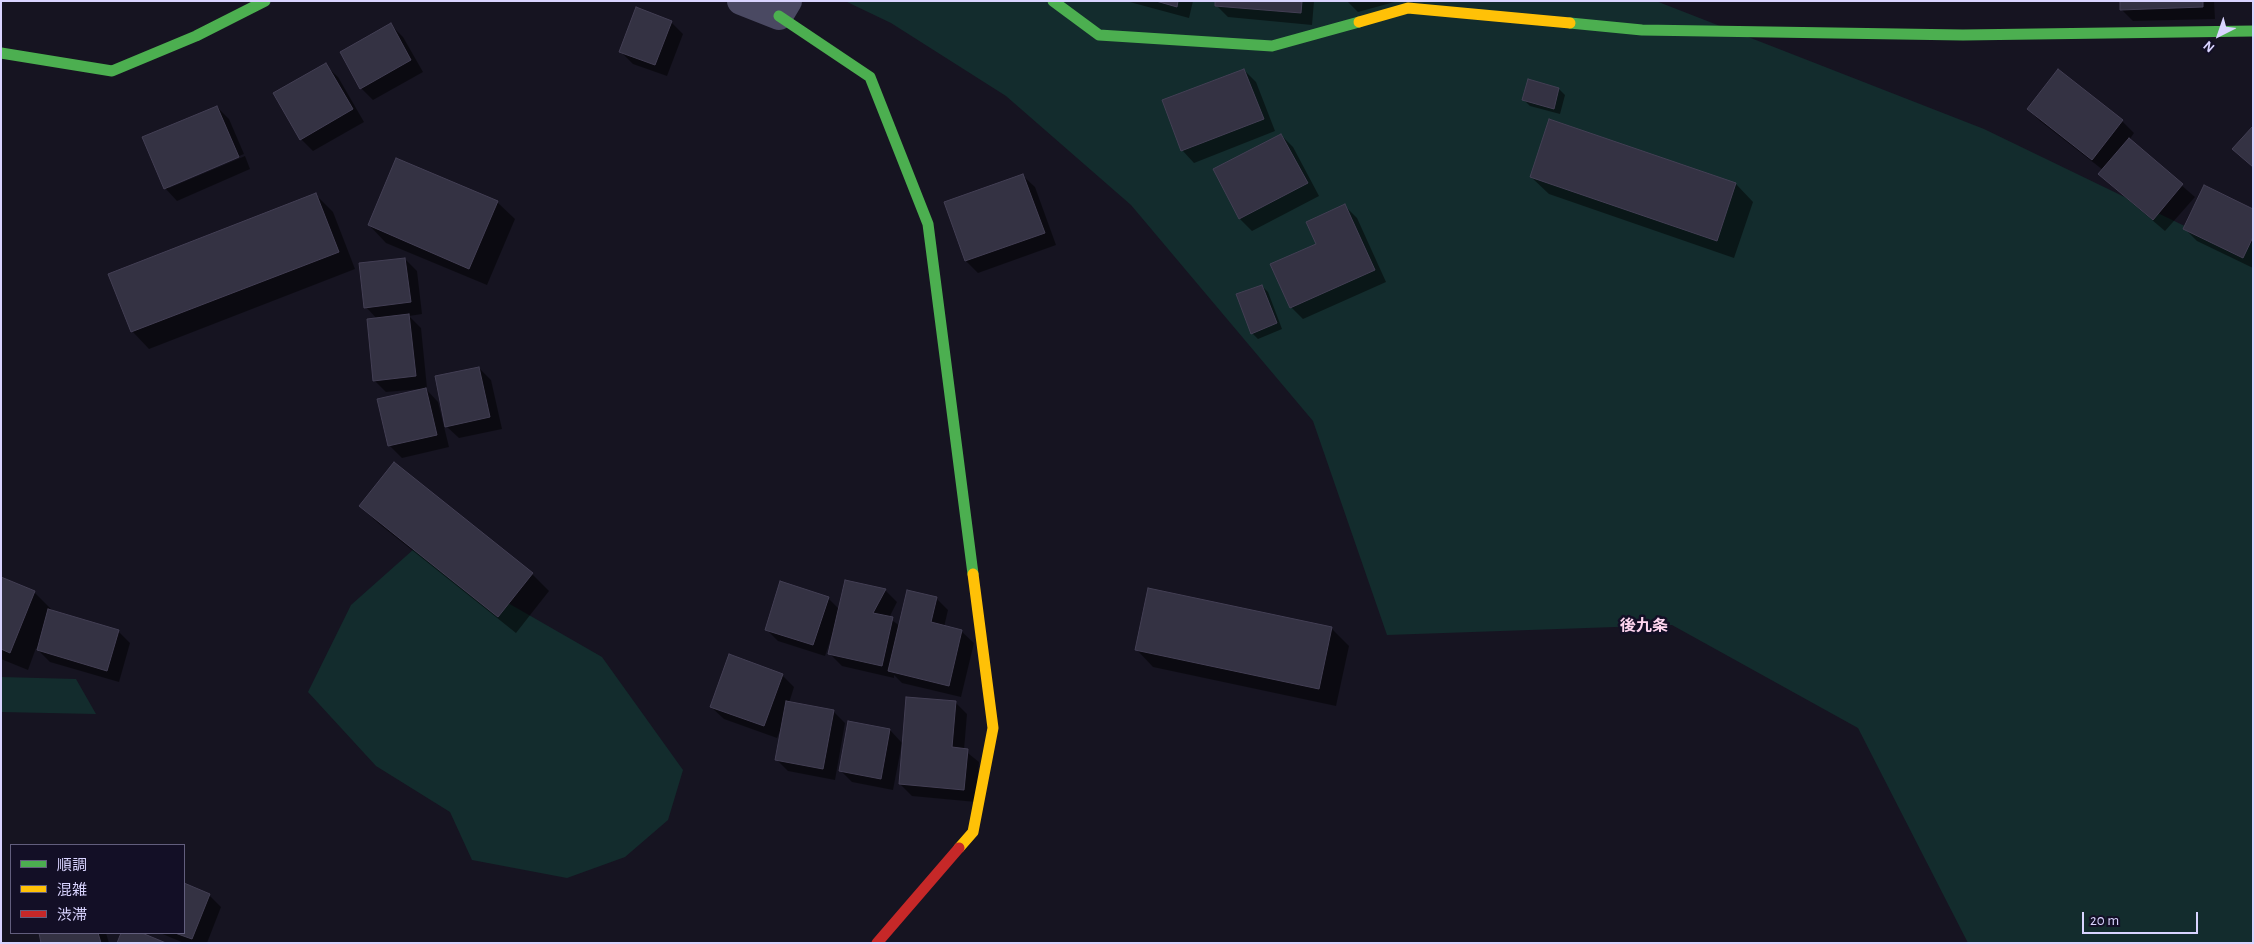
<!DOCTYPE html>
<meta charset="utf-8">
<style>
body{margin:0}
#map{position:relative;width:2254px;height:944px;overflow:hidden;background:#161421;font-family:"Alegreya Sans","Noto Sans JP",sans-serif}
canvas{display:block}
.frame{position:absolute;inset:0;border:2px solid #d9d4ff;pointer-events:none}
.legend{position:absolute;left:10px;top:844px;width:175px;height:90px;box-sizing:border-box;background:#130f26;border:1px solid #625e7d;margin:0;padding:6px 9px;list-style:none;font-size:15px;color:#d9d4ff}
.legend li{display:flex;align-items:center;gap:10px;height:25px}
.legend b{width:25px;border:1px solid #625e7d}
.north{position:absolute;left:2194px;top:10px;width:50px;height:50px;-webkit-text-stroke:4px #130f26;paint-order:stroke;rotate:221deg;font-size:14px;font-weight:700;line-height:20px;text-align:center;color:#d9d4ff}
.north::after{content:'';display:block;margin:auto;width:18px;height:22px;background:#d9d4ff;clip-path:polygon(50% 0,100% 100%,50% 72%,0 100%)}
.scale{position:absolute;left:2082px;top:912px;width:116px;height:22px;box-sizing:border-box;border:2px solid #d9d4ff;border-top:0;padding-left:6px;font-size:15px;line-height:18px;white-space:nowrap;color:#d9d4ff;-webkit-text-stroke:4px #130f26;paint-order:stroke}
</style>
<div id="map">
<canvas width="2254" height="944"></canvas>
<div class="frame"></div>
<ul class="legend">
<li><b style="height:6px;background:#4caf50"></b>順調</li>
<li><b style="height:6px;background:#ffc107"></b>混雑</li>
<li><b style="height:6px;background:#c62828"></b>渋滞</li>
</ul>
<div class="north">N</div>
<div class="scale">20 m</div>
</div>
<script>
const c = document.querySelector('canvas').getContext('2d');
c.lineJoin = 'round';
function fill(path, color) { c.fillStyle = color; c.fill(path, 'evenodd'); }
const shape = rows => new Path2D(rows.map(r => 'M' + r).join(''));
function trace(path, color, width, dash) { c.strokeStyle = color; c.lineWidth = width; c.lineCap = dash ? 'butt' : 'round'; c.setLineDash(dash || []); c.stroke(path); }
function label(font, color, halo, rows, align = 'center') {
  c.font = font + ' "Alegreya Sans","Noto Sans JP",sans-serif'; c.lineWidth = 5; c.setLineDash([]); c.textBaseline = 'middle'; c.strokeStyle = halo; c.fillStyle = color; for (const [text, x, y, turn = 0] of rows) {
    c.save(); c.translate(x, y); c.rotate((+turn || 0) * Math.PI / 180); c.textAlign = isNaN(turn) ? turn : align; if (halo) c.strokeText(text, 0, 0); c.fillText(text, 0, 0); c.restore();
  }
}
const green = shape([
 [845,1,1656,1,1984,129,2226,246,2253,243,2253,943,1968,943,1858,728,1672,625,1387,635,1313,421,1131,205,1006,96,891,23],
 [414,549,602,657,683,770,668,820,625,857,567,878,472,860,450,812,376,766,308,692,351,605],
 [1,677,76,679,96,714,1,712]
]);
const shadow = shape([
 [1126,1,1193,1,1189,18],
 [1216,1,1314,1,1312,25,1228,17,1216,5],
 [1347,1,1398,1,1358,12],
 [2121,1,2214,1,2215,19,2133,21,2121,9],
 [671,22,683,34,667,76,633,64,621,52],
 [391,25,403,37,423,72,373,100,361,88],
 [325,65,338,77,364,122,313,151,301,139],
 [1244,70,1256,82,1275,131,1194,163,1182,150],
 [2058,71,2122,121,2134,133,2129,140,2195,197,2165,231,2112,186,2103,170,2040,121,2028,109],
 [1559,89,1565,95,1560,114,1530,106,1524,100],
 [217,107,229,119,244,154,169,186,169,188,245,156,250,169,177,201,165,188],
 [1281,135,1293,147,1319,196,1252,231,1240,219,1214,170],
 [1022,175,1035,187,1056,245,978,273,966,261,945,203],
 [1531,177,1736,184,1753,202,1734,258,1549,194],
 [316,195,333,212,355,269,149,349,132,331],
 [497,202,515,219,487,285,386,243,369,225],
 [1345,206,1357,218,1386,282,1303,319,1291,307,1318,244],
 [2253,210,2253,268,2197,241,2185,229],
 [405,259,417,271,422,314,409,316,421,328,427,388,425,388,438,402,449,447,402,458,390,446,421,389,386,392,374,380,377,319,366,307],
 [1262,286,1268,292,1282,329,1258,339,1252,333],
 [479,368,491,380,502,429,459,438,446,426],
 [360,506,532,574,549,591,516,633,378,523],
 [1,579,34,592,52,610,51,612,118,631,130,643,119,682,50,662,36,648,28,670,1,659],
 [885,590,897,602,889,618,900,626,936,598,948,610,944,627,961,631,974,643,961,697,902,683,894,675,894,678,842,666,830,654,834,636,832,635,825,656,778,641,766,629,828,598,840,610],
 [1331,628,1349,646,1336,706,1153,667,1136,649],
 [782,675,794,687,789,703,833,711,845,723,835,780,788,771,776,759,782,726,777,738,724,719,711,707],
 [955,702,967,714,964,750,979,762,976,802,912,796,900,784],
 [890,730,902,743,893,790,852,782,840,770],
 [184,885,209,895,221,907,207,943,184,943,160,933,184,933],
 [40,933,106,933,109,943,43,943]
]);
const building = shape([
 [1156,1,1178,1,1177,7,1156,1],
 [1215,1,1302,1,1301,13,1215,6,1215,1],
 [2120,1,2203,1,2203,7,2120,10,2120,1],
 [636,7,672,21,655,65,619,52,636,7],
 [391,23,411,60,360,89,340,52,391,23],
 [326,63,353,109,300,140,273,93,326,63],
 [1244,69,1264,119,1181,151,1162,100,1244,69],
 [2058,69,2123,120,2092,160,2027,109,2058,69],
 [1528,79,1559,88,1554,109,1522,100,1528,79],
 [217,106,239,157,164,189,142,137,217,106],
 [1549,119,1736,183,1717,241,1530,177,1549,119],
 [2253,126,2253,167,2232,149,2253,126],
 [1281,134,1308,183,1239,219,1213,169,1281,134],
 [2129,138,2183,184,2153,220,2098,174,2129,138],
 [396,158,498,201,469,269,368,225,396,158],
 [1023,174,1045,233,965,261,944,202,1023,174],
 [2204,185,2253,209,2253,237,2243,258,2183,229,2204,185],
 [316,193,339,252,131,332,108,274,316,193],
 [1345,204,1375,270,1290,308,1270,264,1316,244,1306,222,1345,204],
 [405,258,411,302,364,308,359,263,405,258],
 [1262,285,1277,323,1251,334,1236,294,1262,285],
 [409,314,416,376,373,381,367,319,409,314],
 [479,367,490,417,445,427,435,376,479,367],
 [426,388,437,435,388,446,377,399,426,388],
 [394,462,533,573,498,617,359,506,394,462],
 [1,577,35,591,10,653,1,649,1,577],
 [845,580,886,589,873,613,893,617,882,666,828,654,845,580],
 [780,581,829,597,813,645,765,630,780,581],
 [1148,588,1332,627,1319,689,1135,650,1148,588],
 [907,590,937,597,931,622,962,630,949,686,888,671,907,590],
 [48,609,119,630,107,671,37,650,48,609],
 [729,654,783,674,764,726,710,707,729,654],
 [906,697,956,701,952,747,968,749,964,790,899,784,906,697],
 [786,701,834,710,823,769,775,760,786,701],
 [848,721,890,729,881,779,839,771,848,721],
 [184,883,210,894,192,939,175,933,184,933,184,883],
 [39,933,98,933,101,943,41,943,39,933],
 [121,933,142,933,166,943,117,943,121,933]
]);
const street = shape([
 [741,1,779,16,788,1]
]);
const fast = shape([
 [1053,1,1099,35,1272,46,1359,22],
 [779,16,870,77,928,224,973,574],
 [1570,23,1642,30,1963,35,2253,31],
 [1,53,112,71,196,36,265,1]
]);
const slow = shape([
 [1359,22,1408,8,1570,23],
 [959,848,973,832,993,728,973,574]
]);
const jam = shape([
 [877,943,959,848]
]);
const quarterNames = [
 ["後九条",1644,626]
];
fill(green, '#132c2d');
fill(shadow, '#0007');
fill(building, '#343243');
trace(building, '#433f54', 1);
trace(street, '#4a4962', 28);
trace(fast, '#4caf50', 11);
trace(slow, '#ffc107', 11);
trace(jam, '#c62828', 11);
label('bold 16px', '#ffd6f0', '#130f26', quarterNames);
</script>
